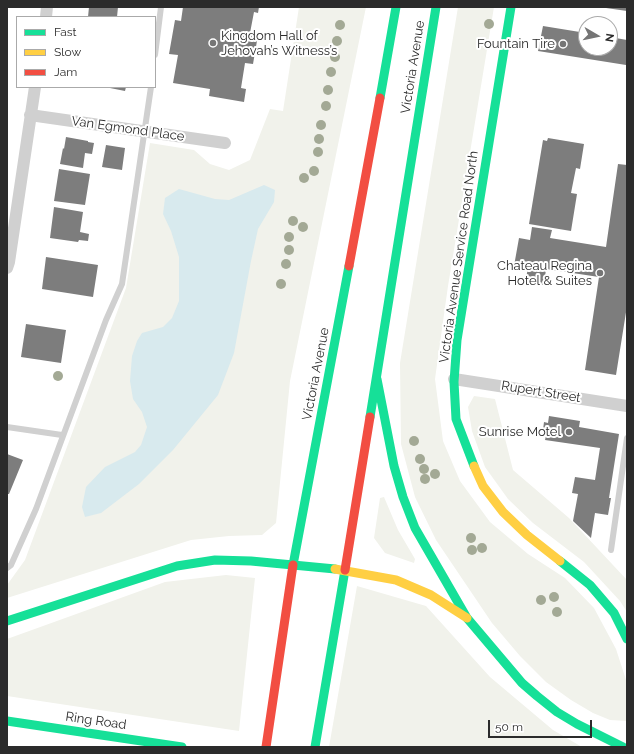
<!DOCTYPE html>
<meta charset="utf-8">
<style>
body{margin:0}
#map{position:relative;width:634px;height:754px;overflow:hidden;background:#fff;font-family:Raleway,sans-serif}
canvas{display:block}
.frame{position:absolute;inset:0;border:8px solid #2b2b2b;pointer-events:none}
.legend{position:absolute;left:16px;top:16px;width:140px;height:72px;box-sizing:border-box;background:#fff;border:1px solid #aaa;margin:0;padding:5px 7px;list-style:none;font-size:12px;color:#2b2b2b}
.legend li{display:flex;align-items:center;gap:8px;height:20px}
.legend b{width:20px;border:1px solid #aaa}
.north{position:absolute;left:578px;top:16px;width:40px;height:40px;box-sizing:border-box;background:#fff;border:1px solid #aaa;border-radius:50%;rotate:99deg;font-size:11px;font-weight:700;line-height:16px;text-align:center;color:#2b2b2b}
.north::after{content:'';display:block;margin:auto;width:14px;height:18px;background:#757575;clip-path:polygon(50% 0,100% 100%,50% 72%,0 100%)}
.scale{position:absolute;left:488px;top:720px;width:104px;height:18px;box-sizing:border-box;border:2px solid #2b2b2b;border-top:0;padding-left:5px;font-size:12px;line-height:14px;white-space:nowrap;color:#2b2b2b;-webkit-text-stroke:3px #fff;paint-order:stroke}
</style>
<div id="map">
<canvas width="634" height="754"></canvas>
<div class="frame"></div>
<ul class="legend">
<li><b style="height:5px;background:#16e098"></b>Fast</li>
<li><b style="height:5px;background:#ffcf43"></b>Slow</li>
<li><b style="height:5px;background:#f24e42"></b>Jam</li>
</ul>
<div class="north">N</div>
<div class="scale">50 m</div>
</div>
<script>
const c = document.querySelector('canvas').getContext('2d');
c.lineJoin = 'round';
function fill(path, color) { c.fillStyle = color; c.fill(path, 'evenodd'); }
const shape = rows => new Path2D(rows.map(r => 'M' + r).join(''));
function trace(path, color, width, dash) { c.strokeStyle = color; c.lineWidth = width; c.lineCap = dash ? 'butt' : 'round'; c.setLineDash(dash || []); c.stroke(path); }
function label(font, color, halo, rows, align = 'center') {
  c.font = font + ' Raleway,sans-serif'; c.lineWidth = 4; c.setLineDash([]); c.textBaseline = 'middle'; c.strokeStyle = halo; c.fillStyle = color; for (const [text, x, y, turn = 0] of rows) {
    c.save(); c.translate(x, y); c.rotate((+turn || 0) * Math.PI / 180); c.textAlign = isNaN(turn) ? turn : align; if (halo) c.strokeText(text, 0, 0); c.fillText(text, 0, 0); c.restore();
  }
}
const green = shape([
 [299,7,366,7,290,381,276,523,262,535,229,536,191,540,7,598,7,585,25,560,126,288,150,143,194,150,210,164,229,170,250,160,270,109,283,111],
 [458,7,494,7,448,286,435,379,443,441,460,481,490,522,528,554,565,578,594,608,616,649,627,683,627,721,610,720,593,713,571,700,546,682,520,656,492,623,436,540,415,497,401,444,400,363],
 [474,396,495,399,513,470,569,518,627,580,627,612,620,601,584,562,533,523,508,499,485,467,472,431,468,407],
 [384,497,398,530,415,559,414,563,385,553,374,538,380,498],
 [226,575,255,578,239,731,7,696,7,639,165,582],
 [357,586,426,606,490,677,553,730,582,747,329,747]
]);
const water = shape([
 [264,185,275,190,274,202,258,229,251,261,234,353,218,395,173,450,139,484,101,513,85,517,82,507,86,487,105,467,135,452,141,445,147,427,142,412,133,399,130,381,132,356,137,341,142,333,163,327,172,318,179,301,179,257,171,231,163,214,165,198,179,189,215,199,229,200]
]);
const building = shape([
 [89,7,118,7,117,17,88,17],
 [183,7,259,7,258,13,254,12,250,33,258,35,253,64,245,63,241,88,246,89,244,102,209,96,210,89,173,83,178,55,169,54,175,20,181,21],
 [607,7,627,7,627,11,606,8],
 [543,26,586,33,586,48,610,48,610,37,627,40,626,65,538,51],
 [110,87,126,87,125,91,110,88],
 [66,137,88,141,88,142,94,143,92,154,85,153,83,168,60,164,63,148,64,149],
 [548,138,584,144,580,169,576,168,571,193,577,194,571,231,529,224,543,140,547,141],
 [106,145,125,148,122,170,102,167],
 [618,164,627,165,627,306,616,375,585,370,599,277,546,269,544,285,525,283,528,268,514,266,519,238,530,240,532,227,552,230,550,238,606,247],
 [59,169,90,174,85,205,54,201],
 [54,207,83,212,80,232,89,234,88,241,79,240,78,242,50,238],
 [46,257,98,265,93,297,42,289],
 [26,324,66,330,61,363,21,357],
 [549,416,580,421,579,427,619,434,609,498,611,498,608,515,595,513,591,538,573,521,578,494,572,493,575,477,595,480,600,448,545,440,547,431,543,430,544,422,548,423],
 [7,454,23,460,9,494,7,494]
]);
const lane = shape([
 [155,55,161,7],
 [7,427,62,435],
 [611,550,627,438],
 [7,568,11,565,36,509,106,320,122,284,151,87]
]);
const street = shape([
 [46,17,47,7],
 [30,115,225,143],
 [7,268,9,262,35,87],
 [454,379,627,406]
]);
const fast = shape([
 [380,98,396,7],
 [377,379,394,466,403,497,415,528,467,618,522,683,537,696,557,712,577,724,623,747],
 [370,417,436,7],
 [474,466,456,419,454,382,457,340,511,7],
 [560,561,590,585,614,613,627,639],
 [293,565,349,266],
 [7,621,177,566,215,560,251,561,335,569],
 [7,721,182,747],
 [315,747,345,570]
]);
const slow = shape([
 [474,466,483,486,503,512,527,535,560,561],
 [335,569,396,580,431,595,467,618]
]);
const jam = shape([
 [349,266,380,98],
 [345,570,370,417],
 [266,747,293,565]
]);
const trees = [
 [489,24],
 [340,25],
 [337,41],
 [335,57],
 [331,72],
 [328,90],
 [326,106],
 [321,125],
 [319,139],
 [318,152],
 [314,171],
 [304,178],
 [293,221],
 [303,227],
 [289,237],
 [289,250],
 [286,264],
 [281,284],
 [58,376],
 [414,441],
 [420,459],
 [424,469],
 [435,474],
 [425,479],
 [471,538],
 [482,548],
 [472,550],
 [554,597],
 [541,600],
 [557,612]
];
const markers = [
 [213,43,4,"#757575"],
 [563,44,4,"#757575"],
 [600,273,4,"#757575"],
 [569,432,4,"#757575"]
];
const poiNames = [
 ["Kingdom Hall of",221,36,"left"],
 ["Jehovah’s Witness’s",221,51,"left"],
 ["Fountain Tire",555,44],
 ["Chateau Regina",592,266],
 ["Hotel & Suites",592,281],
 ["Sunrise Motel",561,432]
];
const streetNames = [
 ["Victoria Avenue",413,67,-81],
 ["Van Egmond Place",128,129,8],
 ["Victoria Avenue Service Road North",459,257,-82],
 ["Victoria Avenue",316,374,-79],
 ["Rupert Street",541,392,9],
 ["Ring Road",96,721,8]
];
fill(green, '#f1f2eb');
fill(water, '#d8eaee');
fill(building, '#7d7d7d');
trace(lane, '#d0d0d0', 6);
trace(street, '#d0d0d0', 12);
trace(fast, '#16e098', 9);
trace(slow, '#ffcf43', 9);
trace(jam, '#f24e42', 9);
c.fillStyle = '#a3a995';
for (const [x, y] of trees) { c.beginPath(); c.arc(x, y, 5, 0, 2 * Math.PI); c.fill(); }
for (const [x, y, r, color] of markers) { const dot = new Path2D(); dot.arc(x, y, r, 0, 2 * Math.PI); c.fillStyle = color; c.fill(dot); trace(dot, '#fff', 1.5); }
label('13px', '#2b2b2b', '#fff', poiNames, 'right');
label('13px', '#2b2b2b', '#fff', streetNames);
</script>
